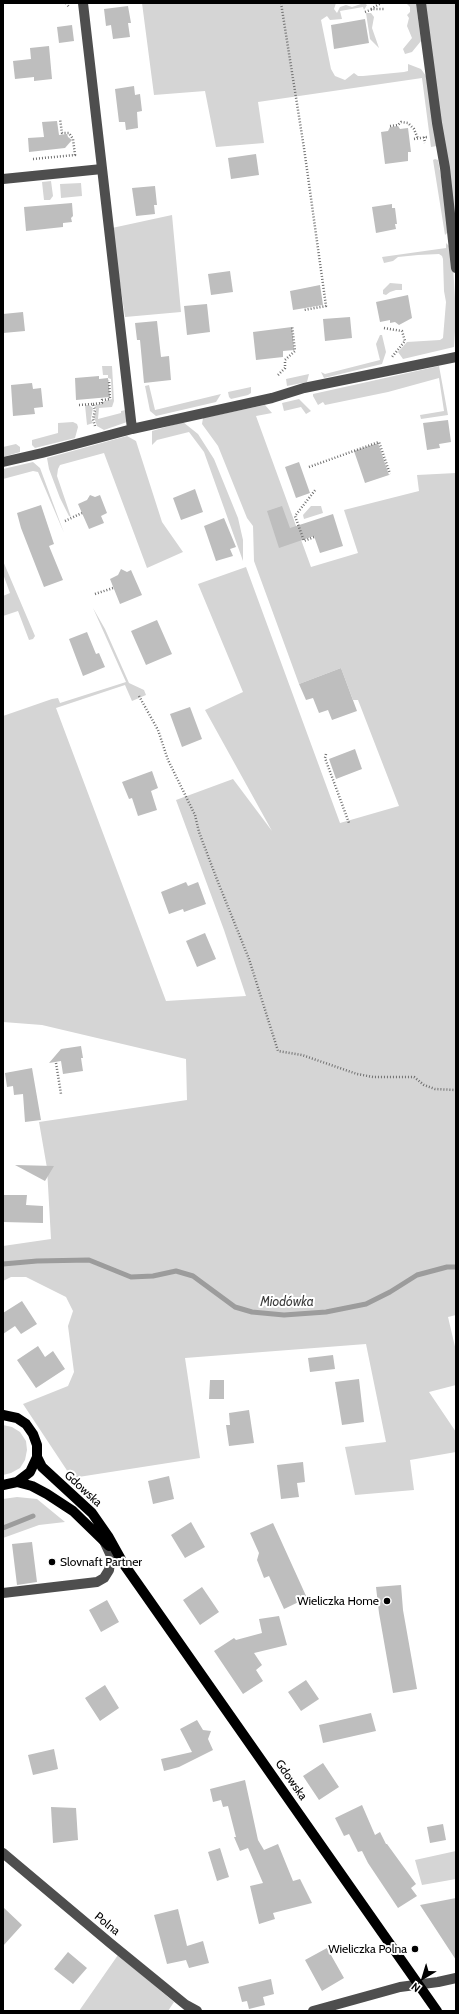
<!DOCTYPE html>
<meta charset="utf-8">
<style>
body{margin:0}
#map{position:relative;width:459px;height:2014px;overflow:hidden;background:#fff;font-family:Cabin,sans-serif}
canvas{display:block}
.frame{position:absolute;inset:0;border:4px solid #000;pointer-events:none}
.north{position:absolute;left:403px;top:1958px;width:40px;height:40px;-webkit-text-stroke:3px #fff;paint-order:stroke;rotate:218deg;font-size:11px;font-weight:700;line-height:16px;text-align:center;color:#000}
.north::after{content:'';display:block;margin:auto;width:14px;height:18px;background:#000;clip-path:polygon(50% 0,100% 100%,50% 72%,0 100%)}
</style>
<div id="map">
<canvas width="459" height="2014"></canvas>
<div class="frame"></div>
<div class="north">N</div>
</div>
<script>
const c = document.querySelector('canvas').getContext('2d');
c.lineJoin = 'round';
function fill(path, color) { c.fillStyle = color; c.fill(path, 'evenodd'); }
const shape = rows => new Path2D(rows.map(r => 'M' + r).join(''));
function trace(path, color, width, dash) { c.strokeStyle = color; c.lineWidth = width; c.lineCap = dash ? 'butt' : 'round'; c.setLineDash(dash || []); c.stroke(path); }
function label(font, color, halo, rows, align = 'center') {
  c.font = font + ' Cabin,sans-serif'; c.lineWidth = 4; c.setLineDash([]); c.textBaseline = 'middle'; c.strokeStyle = halo; c.fillStyle = color; for (const [text, x, y, turn = 0] of rows) {
    c.save(); c.translate(x, y); c.rotate((+turn || 0) * Math.PI / 180); c.textAlign = isNaN(turn) ? turn : align; if (halo) c.strokeText(text, 0, 0); c.fillText(text, 0, 0); c.restore();
  }
}
const green = shape([
 [142,3,336,3,334,9,337,13,340,7,346,5,352,7,364,3,367,5,364,10,363,7,340,11,342,19,330,20,327,16,321,20,331,69,335,76,345,80,354,73,358,76,363,76,404,72,408,71,408,64,421,69,426,76,437,146,431,147,422,78,258,102,264,143,216,147,205,91,154,95],
 [406,3,416,3,421,41,412,52,405,54,403,49,412,38,407,26,409,18,407,15,410,12,410,7],
 [424,3,456,3,456,240,444,142],
 [366,13,371,13,374,17,372,28,379,48,370,39],
 [435,159,438,160,443,187,448,232,445,235,433,160],
 [51,181,53,196,50,200,44,200,42,182],
 [81,183,82,196,61,198,60,184],
 [172,215,181,312,125,317,112,228],
 [446,243,450,247,453,265,456,315,454,347,403,359,398,352,407,342,440,340,443,338,446,302,444,291,443,259,442,256,439,254,418,255,398,257,393,261,384,263,382,257,446,248],
 [390,283,402,284,402,290,396,290,390,292,386,295,383,294,383,290],
 [380,335,382,335,386,352,382,364,324,378,321,372,325,374,380,360,376,344],
 [102,366,112,366,114,401,112,407,99,408,98,419,121,413,121,411,126,410,127,422,104,430,97,426,94,417,96,409,95,405,103,403,104,401,112,399,111,379,108,378,108,375,103,375],
 [439,366,448,415,421,419,420,415,444,411,439,378,388,392,325,405,323,402,318,405,313,396,313,394],
 [309,374,307,382,287,386,286,379],
 [149,385,155,410,221,394,216,402,156,416,150,411,145,386],
 [251,387,251,393,248,395,231,399,229,397,228,392],
 [299,399,311,411,306,414,301,407,284,411,282,403],
 [85,405,89,405,93,408,91,419,93,423,87,425],
 [265,405,272,413,256,416,311,567,358,553,344,510,419,491,417,475,456,473,456,1315,448,1317,456,1351,456,1385,429,1392,456,1432,456,1452,410,1460,414,1490,355,1495,345,1447,386,1442,366,1344,185,1358,200,1458,72,1478,23,1404,68,1386,74,1372,68,1326,73,1311,66,1297,26,1277,11,1277,3,1281,3,1246,51,1239,47,1168,39,1122,187,1100,186,1059,42,1025,3,1022,3,716,52,699,58,698,60,703,126,682,93,608,105,629,129,683,144,690,146,695,132,701,125,685,56,708,166,1001,246,996,224,930,176,800,233,779,272,831,205,710,243,692,198,584,246,567,340,823,399,806,358,700,353,700,341,668,299,684,254,561,253,526,247,518,218,446,202,424,203,418],
 [73,422,77,424,78,427,75,438,35,448,32,445,32,440,58,433,58,423],
 [183,422,198,434,214,459,238,518,243,540,243,561,204,452,189,432,157,440,152,445,152,431],
 [127,436,136,441,162,522,183,552,147,568,104,453,60,465,58,469,57,476,71,517,69,516,60,498,49,469,47,458],
 [16,444,20,447,20,452,3,457,3,447],
 [33,462,40,468,64,533,38,472,33,471,3,479,3,469],
 [311,506,321,506,323,513,304,519,303,515],
 [3,561,35,636,33,639,29,640,18,611,3,616,3,596,10,593,3,574],
 [3,1425,12,1427,20,1432,26,1441,27,1450,25,1460,20,1468,11,1473,3,1475],
 [17,1497,37,1499,65,1522,39,1525,3,1538,3,1499],
 [456,1851,456,1879,422,1885,415,1860],
 [118,1955,174,2002,168,2011,79,2011]
]);
const stream = shape([
 [3,1264,37,1261,89,1260,131,1277,153,1276,176,1271,193,1276,235,1307,252,1312,284,1315,326,1312,366,1304,390,1292,417,1275,447,1267,456,1267],
 [3,1528,33,1516]
]);
const building = shape([
 [128,6,131,23,128,23,130,37,113,39,111,25,106,26,104,9],
 [365,19,369,43,334,49,331,25],
 [72,25,74,41,59,43,57,27],
 [49,46,52,79,34,81,34,77,15,79,13,61,31,59,30,48],
 [134,86,135,95,140,94,142,111,137,112,138,128,126,130,125,122,119,122,115,89],
 [57,121,59,135,67,134,68,137,72,140,65,148,29,152,28,138,44,137,42,122],
 [398,126,400,129,408,128,411,152,408,152,408,161,385,164,381,132,388,131,390,127],
 [256,154,259,175,231,179,228,158],
 [155,186,157,205,154,205,155,214,136,216,132,188],
 [72,203,73,216,71,218,72,222,63,223,63,227,26,231,24,207],
 [392,204,392,208,395,208,397,224,395,224,396,229,376,233,372,207],
 [230,271,233,292,211,295,208,274],
 [320,285,323,305,293,310,290,291],
 [408,295,412,318,399,325,395,322,390,323,390,320,380,322,376,302],
 [207,304,210,332,187,335,184,306],
 [23,312,25,331,3,333,3,314],
 [350,317,352,338,325,341,323,319],
 [157,321,161,357,169,356,171,380,144,383,140,340,137,340,135,323],
 [292,327,294,350,283,351,283,357,256,360,253,332],
 [99,376,99,379,108,378,110,397,76,400,75,378],
 [32,383,33,389,41,388,43,407,34,408,35,414,13,416,11,385],
 [448,420,451,442,439,444,440,448,427,450,423,423],
 [378,443,389,475,365,483,354,451],
 [299,462,310,493,296,498,285,467],
 [195,489,203,512,181,520,173,498],
 [90,495,95,497,100,495,107,513,101,516,104,523,89,529,78,504,87,500],
 [41,505,54,544,49,546,63,580,44,587,21,528,17,513],
 [282,506,290,528,333,514,343,546,320,553,314,536,279,548,267,511],
 [224,518,236,547,230,549,233,556,216,561,204,526],
 [121,569,127,572,131,570,142,595,120,604,110,579,118,575],
 [157,620,172,654,146,665,131,631],
 [87,632,96,654,99,653,105,667,83,676,69,639],
 [341,668,357,711,332,720,328,710,319,713,313,698,306,700,299,684],
 [190,707,202,739,182,747,170,714],
 [355,749,362,769,336,779,329,759],
 [152,771,158,788,151,791,157,810,138,816,132,798,129,799,122,782],
 [186,882,188,886,198,882,206,904,184,912,183,909,169,914,161,892],
 [205,933,216,959,197,967,186,941],
 [81,1046,83,1058,81,1058,83,1071,63,1074,61,1061,49,1063,61,1049],
 [32,1068,41,1120,25,1122,23,1094,14,1095,13,1086,7,1087,5,1073],
 [15,1165,54,1166,45,1181],
 [4,1195,27,1195,26,1205,43,1206,43,1223,3,1222],
 [22,1301,37,1324,21,1334,15,1326,3,1334,3,1313],
 [38,1346,45,1357,53,1351,65,1369,36,1388,17,1360],
 [333,1355,335,1369,310,1372,308,1358],
 [359,1379,364,1422,342,1425,335,1382],
 [210,1380,224,1380,224,1399,209,1399],
 [249,1410,254,1443,229,1446,226,1425,230,1425,229,1413],
 [303,1462,305,1482,297,1483,299,1497,281,1499,277,1465],
 [169,1476,174,1499,153,1504,148,1481],
 [191,1522,205,1547,185,1558,171,1535],
 [273,1523,307,1598,284,1609,269,1576,264,1578,257,1560,259,1553,250,1533],
 [32,1542,37,1582,17,1585,12,1544],
 [401,1585,403,1610,417,1689,393,1693,379,1613,376,1587],
 [202,1587,219,1612,200,1625,183,1600],
 [107,1600,119,1622,101,1632,89,1610],
 [279,1616,287,1645,254,1653,262,1665,256,1670,263,1681,243,1694,214,1651,234,1638,236,1640,262,1633,259,1619],
 [306,1680,319,1699,301,1711,288,1692],
 [105,1685,119,1708,100,1721,85,1698],
 [371,1713,376,1731,323,1743,319,1725],
 [197,1720,203,1730,211,1731,208,1739,213,1750,179,1767,164,1771,161,1759,192,1752,180,1729],
 [54,1749,58,1769,33,1775,28,1755],
 [323,1763,339,1787,319,1800,303,1776],
 [245,1780,258,1840,264,1850,278,1844,293,1881,300,1879,312,1903,273,1913,275,1919,259,1924,250,1886,263,1883,248,1848,240,1851,234,1837,236,1837,228,1806,223,1807,221,1800,213,1802,210,1789],
 [362,1805,375,1835,380,1832,386,1844,387,1844,416,1884,411,1888,417,1896,398,1908,368,1863,362,1851,358,1852,349,1834,344,1836,335,1818],
 [51,1807,76,1808,78,1840,53,1843],
 [443,1824,446,1840,430,1843,427,1827],
 [220,1848,229,1877,217,1881,208,1852],
 [456,1898,456,1960,420,1905],
 [3,1907,22,1925,3,1946],
 [178,1909,187,1946,203,1941,209,1963,189,1968,186,1960,167,1964,154,1915],
 [327,1948,344,1978,322,1991,305,1960],
 [68,1952,87,1968,73,1984,54,1969],
 [271,1979,274,1994,263,1997,265,2005,249,2009,247,2001,242,2002,238,1987]
]);
const path = shape([
 [66,3,69,7],
 [281,3,304,148,326,306,304,310],
 [371,9,381,3],
 [365,12,373,9,385,9],
 [390,126,398,125,401,122,408,123,414,129,418,139],
 [424,137,425,143],
 [414,139,427,137],
 [33,159,75,155,73,139,69,133,62,133,60,119],
 [384,328,402,331,405,341,392,357],
 [278,375,285,368,285,360,295,351,292,326],
 [93,404,102,403,102,400,110,399,109,380],
 [79,405,93,404,95,410,93,419,95,426],
 [309,467,379,442,390,474],
 [65,521,82,513],
 [314,537,304,541,295,516,316,489],
 [95,594,113,588],
 [139,696,158,730,168,760,195,815,199,832,216,877,249,959,278,1051,302,1055,357,1074,373,1077,414,1077,424,1085,435,1089,456,1090],
 [326,754,325,758,349,823],
 [56,1063,61,1094]
]);
const minor = shape([
 [83,3,132,429],
 [421,3,437,123,445,168,456,268],
 [3,179,102,169],
 [3,462,42,453,132,429,272,398,304,388,456,357],
 [3,1593,97,1582,104,1578,109,1570,111,1556,104,1541],
 [3,1853,110,1943,186,2005,197,2011],
 [313,2011,400,1987,438,1982,456,1978]
]);
const major = shape([
 [3,1415,17,1418,26,1424,33,1434,37,1445,37,1457,30,1472,17,1482,3,1485],
 [37,1457,42,1467,92,1513,108,1536,123,1563,142,1590,437,2011],
 [17,1482,32,1486,47,1494,73,1511,109,1546]
]);
const markers = [
 [52,1562,4,"#000"],
 [387,1601,4,"#000"],
 [415,1949,4,"#000"]
];
const streetNames = [
 ["Gdowska",83,1489,43],
 ["Gdowska",291,1780,55],
 ["Polna",107,1924,39]
];
const poiNames = [
 ["Slovnaft Partner",60,1562,"left"],
 ["Wieliczka Home",379,1601],
 ["Wieliczka Polna",407,1949]
];
const waterNames = [
 ["Miodówka",287,1302]
];
fill(green, '#d5d5d5');
trace(stream, '#9c9c9c', 5);
fill(building, '#bebebe');
trace(path, '#707070', 2.5, [1, 2]);
trace(minor, '#4e4e4e', 10);
trace(major, '#000', 10);
for (const [x, y, r, color] of markers) { const dot = new Path2D(); dot.arc(x, y, r, 0, 2 * Math.PI); c.fillStyle = color; c.fill(dot); trace(dot, '#fff', 1.5); }
label('12px', '#000', '#fff', streetNames);
label('12px', '#000', '#fff', poiNames, 'right');
label('italic 13px', '#3d3d3d', '#fff', waterNames);
</script>
